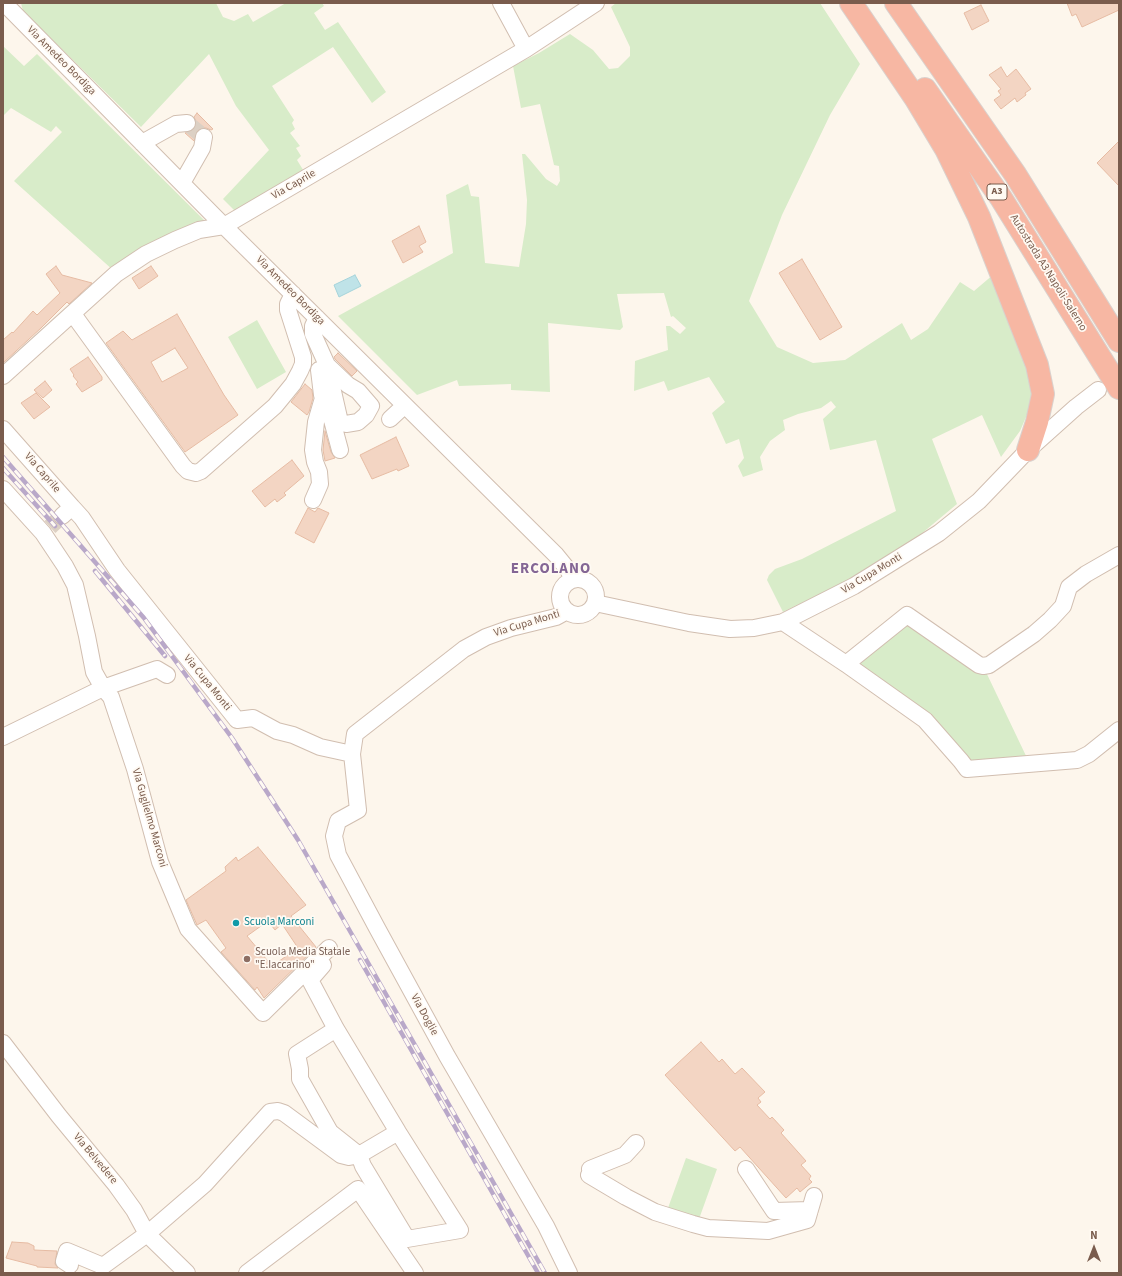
<!DOCTYPE html>
<style>
body{margin:0}
#map{position:relative;width:1122px;height:1276px;overflow:hidden;background:#fdf6ec;font-family:"Source Sans 3",sans-serif}
canvas{display:block}
.frame{position:absolute;inset:0;border:4px solid #7a5c4d;pointer-events:none}
.north{position:absolute;left:1074px;top:1228px;width:40px;height:40px;-webkit-text-stroke:3px #fffaf3;paint-order:stroke;rotate:0deg;font-size:11px;font-weight:700;line-height:16px;text-align:center;color:#7a5c4d}
.north::after{content:'';display:block;margin:auto;width:14px;height:18px;background:#7a5c4d;clip-path:polygon(50% 0,100% 100%,50% 72%,0 100%)}
</style>
<div id="map">
<canvas width="1122" height="1276"></canvas>
<div class="frame"></div>
<div class="north">N</div>
</div>
<script>
const c = document.querySelector('canvas').getContext('2d');
c.lineJoin = 'round';
function fill(path, color) { c.fillStyle = color; c.fill(path, 'evenodd'); }
const shape = rows => new Path2D(rows.map(r => 'M' + r).join(''));
function trace(path, color, width, dash) { c.strokeStyle = color; c.lineWidth = width; c.lineCap = dash ? 'butt' : 'round'; c.setLineDash(dash || []); c.stroke(path); }
function label(font, color, halo, rows, align = 'center') {
  c.font = font + ' "Source Sans 3",sans-serif'; c.lineWidth = 3.5; c.setLineDash([]); c.textBaseline = 'middle'; c.strokeStyle = halo; c.fillStyle = color; for (const [text, x, y, turn = 0] of rows) {
    c.save(); c.translate(x, y); c.rotate((+turn || 0) * Math.PI / 180); c.textAlign = isNaN(turn) ? turn : align; if (halo) c.strokeText(text, 0, 0); c.fillText(text, 0, 0); c.restore();
  }
}
const green = shape([
 [21,3,216,3,223,17,234,21,248,14,253,22,286,3,322,3,324,6,314,13,325,30,338,22,386,92,372,103,333,47,272,86,294,120,292,123,295,129,290,133,300,146,296,148,301,156,297,160,305,173,239,215,223,199,269,150,236,106,209,54,141,127,23,11],
 [616,3,820,3,860,64,830,115,782,215,749,301,777,347,813,363,845,360,902,323,911,340,928,329,960,282,974,291,994,274,1030,376,1031,395,1029,410,1020,431,1001,457,982,415,932,439,957,504,896,555,863,573,783,612,767,580,769,575,775,569,802,559,896,511,876,440,830,450,823,419,836,407,831,401,821,408,798,414,783,420,785,430,770,441,760,457,763,470,743,477,738,466,744,458,739,439,726,444,712,413,725,402,709,377,668,391,664,381,634,391,635,361,668,350,666,326,670,326,680,334,686,328,673,316,671,317,664,293,617,294,623,327,620,330,548,323,550,392,511,390,511,384,459,386,457,380,417,395,338,316,453,253,446,195,468,184,471,196,479,197,485,263,519,267,526,224,527,200,522,154,525,154,546,179,557,186,560,181,559,166,554,165,540,104,521,108,513,66,539,53,570,34,593,50,609,69,618,68,630,56,630,47,611,7],
 [3,46,24,66,37,54,205,221,114,271,14,181,62,132,56,126,51,132,11,108,3,116],
 [257,320,286,372,257,389,228,337],
 [907,622,985,670,1028,760,971,764,925,715,856,661],
 [686,1158,717,1169,699,1219,668,1208]
]);
const water = shape([
 [355,275,361,286,339,297,334,285,355,275]
]);
const building = shape([
 [1067,3,1119,3,1119,10,1082,27,1076,14,1072,16,1067,3],
 [981,5,989,21,972,30,964,13,981,5],
 [1001,67,1007,77,1016,69,1031,89,1025,93,1026,95,1017,102,1015,98,1001,109,994,100,1001,95,998,91,1001,89,989,75,1001,67],
 [197,113,213,129,211,130,206,128,200,128,197,131,194,141,185,133,192,131,195,127,196,122,194,117,197,113],
 [1119,141,1119,186,1097,163,1119,141],
 [419,226,426,242,419,246,423,252,403,263,392,241,419,226],
 [802,259,842,327,820,340,779,273,802,259],
 [56,266,62,275,92,283,69,304,67,302,41,328,3,363,3,340,12,332,13,333,33,311,37,315,60,293,46,274,56,266],
 [151,266,158,276,139,289,132,278,151,266],
 [177,314,224,395,238,415,185,452,106,343,123,331,132,340,177,314],
 [175,348,188,368,162,382,151,362,175,348],
 [338,353,357,371,352,376,335,359,334,357,338,353],
 [88,357,102,377,102,380,82,392,76,384,78,382,73,376,74,375,70,369,88,357],
 [45,381,52,390,43,398,34,390,45,381],
 [305,384,312,390,313,398,309,412,307,415,291,402,305,384],
 [36,393,50,407,34,419,21,403,36,393],
 [325,431,331,452,335,458,325,461,323,450,325,431],
 [396,437,409,466,398,471,397,469,372,479,360,455,396,437],
 [292,460,304,476,284,493,286,495,277,502,275,499,265,507,252,491,292,460],
 [308,508,315,512,318,508,329,513,314,543,295,533,308,508],
 [258,847,306,905,291,916,316,947,264,998,257,987,255,990,221,952,226,948,206,920,197,925,186,900,226,871,225,867,236,857,238,861,258,847],
 [268,921,275,930,282,924,298,948,272,966,247,936,268,921],
 [701,1042,719,1062,722,1059,735,1074,742,1068,765,1092,758,1098,761,1102,757,1105,770,1119,772,1117,784,1130,781,1133,806,1161,801,1165,811,1176,809,1179,812,1182,800,1192,797,1188,786,1198,740,1147,735,1151,665,1075,701,1042],
 [12,1242,28,1243,34,1246,34,1250,57,1251,55,1264,58,1268,37,1267,37,1266,6,1258,12,1242]
]);
const minorTunnel = shape([
 [187,123,204,137],
 [50,527,62,516]
]);
const minor = shape([
 [4,3,224,226,556,555,569,571,572,580],
 [501,3,526,49],
 [142,143,176,124,187,123],
 [182,183,202,148,204,137],
 [73,314,183,466,188,471,196,473,201,471,275,406,293,384,300,371,303,364,303,357,288,310,288,304,293,294],
 [317,318,313,326,313,334,327,365,340,422,346,424,358,422,366,415,371,406,358,391,348,385,327,365],
 [319,370,322,395,329,409,340,450],
 [3,376,116,274,146,254,175,240,199,230,224,226,526,49,596,3],
 [390,419,404,406],
 [3,429,72,507,62,516],
 [3,489,43,533,65,566,75,585,87,636,94,672,103,688,111,697,135,769,160,862,188,929,263,1013,329,948],
 [313,500,320,484,319,472,315,462,313,450,316,422,323,398],
 [72,507,82,518,117,570,237,720,253,718,277,731,293,735,320,747,352,754],
 '560 597a18 18 0 1 1 36 0a18 18 0 1 1-36 0Z',
 [595,603,689,623,730,629,754,628,783,622,854,586,939,533,979,501,1028,450,1076,407,1098,390],
 [567,611,556,617,511,628,486,637,464,649,355,734,352,754,358,810,338,821,334,836,338,855,377,928,447,1056,546,1226,569,1273],
 [783,622,846,664,925,720,961,761,967,769,1077,760,1089,754,1119,730],
 [846,664,907,615,979,665,983,666,989,665,1034,634,1050,620,1063,606,1069,587,1086,574,1119,555],
 [3,737,103,688,157,669,167,675],
 [323,965,310,980,336,1029,398,1132,460,1230,407,1239,363,1166,359,1155,330,1132,300,1079,300,1069,297,1054,336,1029],
 [3,1043,59,1116,116,1185,134,1210,147,1234,187,1273],
 [590,1169,625,1155,636,1143],
 [746,1169,774,1211,810,1210],
 [589,1175,626,1197,655,1212,693,1224,708,1228,768,1231,807,1220,814,1196],
 [70,1265,64,1261,67,1251,103,1266,147,1234,205,1184,270,1112,278,1111,284,1113,341,1155,349,1157,359,1155,398,1132],
 [247,1273,358,1189,415,1273]
]);
const highway = shape([
 [851,3,916,99,946,149,979,217,1037,365,1043,394,1037,422,1028,450],
 [896,3,1015,174,1119,341],
 [925,89,1001,198,1119,388]
]);
const rail = shape([
 [3,457,144,618,232,738,298,840,545,1273],
 [3,468,55,526],
 [95,571,165,656],
 [360,960,538,1273]
]);
const markers = [
 [236,923,4,"#0f9aa8"],
 [247,959,4,"#8d6e63"]
];
const shields = [
 [997,192,20]
];
const shieldNames = [
 ["A3",997,192]
];
const streetNames = [
 ["Via Amedeo Bordiga",61,61,45],
 ["Via Caprile",294,185,-30],
 ["Autostrada A3 Napoli-Salerno",1048,273,58],
 ["Via Amedeo Bordiga",290,291,45],
 ["Via Caprile",42,473,49],
 ["Via Cupa Monti",872,574,-31],
 ["Via Cupa Monti",527,624,-17],
 ["Via Cupa Monti",207,683,51],
 ["Via Guglielmo Marconi",149,818,74],
 ["Via Doglie",424,1015,61],
 ["Via Belvedere",95,1159,50]
];
const cultureNames = [
 ["Scuola Marconi",244,923]
];
const educationNames = [
 ["Scuola Media Statale",255,953],
 ["\"E.Iaccarino\"",255,966]
];
const districtNames = [
 ["ERCOLANO",551,570]
];
fill(green, '#d8ecc9');
fill(water, '#bfe3e8');
trace(water, '#a5d3da', 1);
fill(building, '#f3d5c3');
trace(building, '#e6bba3', 1);
trace(minorTunnel, '#dcd0c4', 16, [16, 8]);
trace(minor, '#d1beb0', 18);
trace(highway, '#dad1cd', 24);
trace(minor, '#fff', 16);
trace(highway, '#f7b7a3', 22);
trace(rail, '#b9a8c9', 4.5);
trace(rail, '#fffaf3', 3, [9]);
for (const [x, y, r, color] of markers) { const dot = new Path2D(); dot.arc(x, y, r, 0, 2 * Math.PI); c.fillStyle = color; c.fill(dot); trace(dot, '#fffaf3', 1.5); }
for (const [x, y, w] of shields) { const box = new Path2D(); box.roundRect(x - w / 2, y - 8, w, 16, 3); c.fillStyle = '#fffaf3'; c.fill(box); trace(box, '#7a5c4d', 1); }
label('bold 10px', '#7a5c4d', null, shieldNames);
label('11px', '#7a5c4d', '#fffaf3', streetNames);
label('11px', '#0d838f', '#fffaf3', cultureNames, 'left');
label('11px', '#785e54', '#fffaf3', educationNames, 'left');
c.letterSpacing = '1px';
label('bold 15px', '#846695', '#fffaf3', districtNames);
c.letterSpacing = '0px';
</script>
